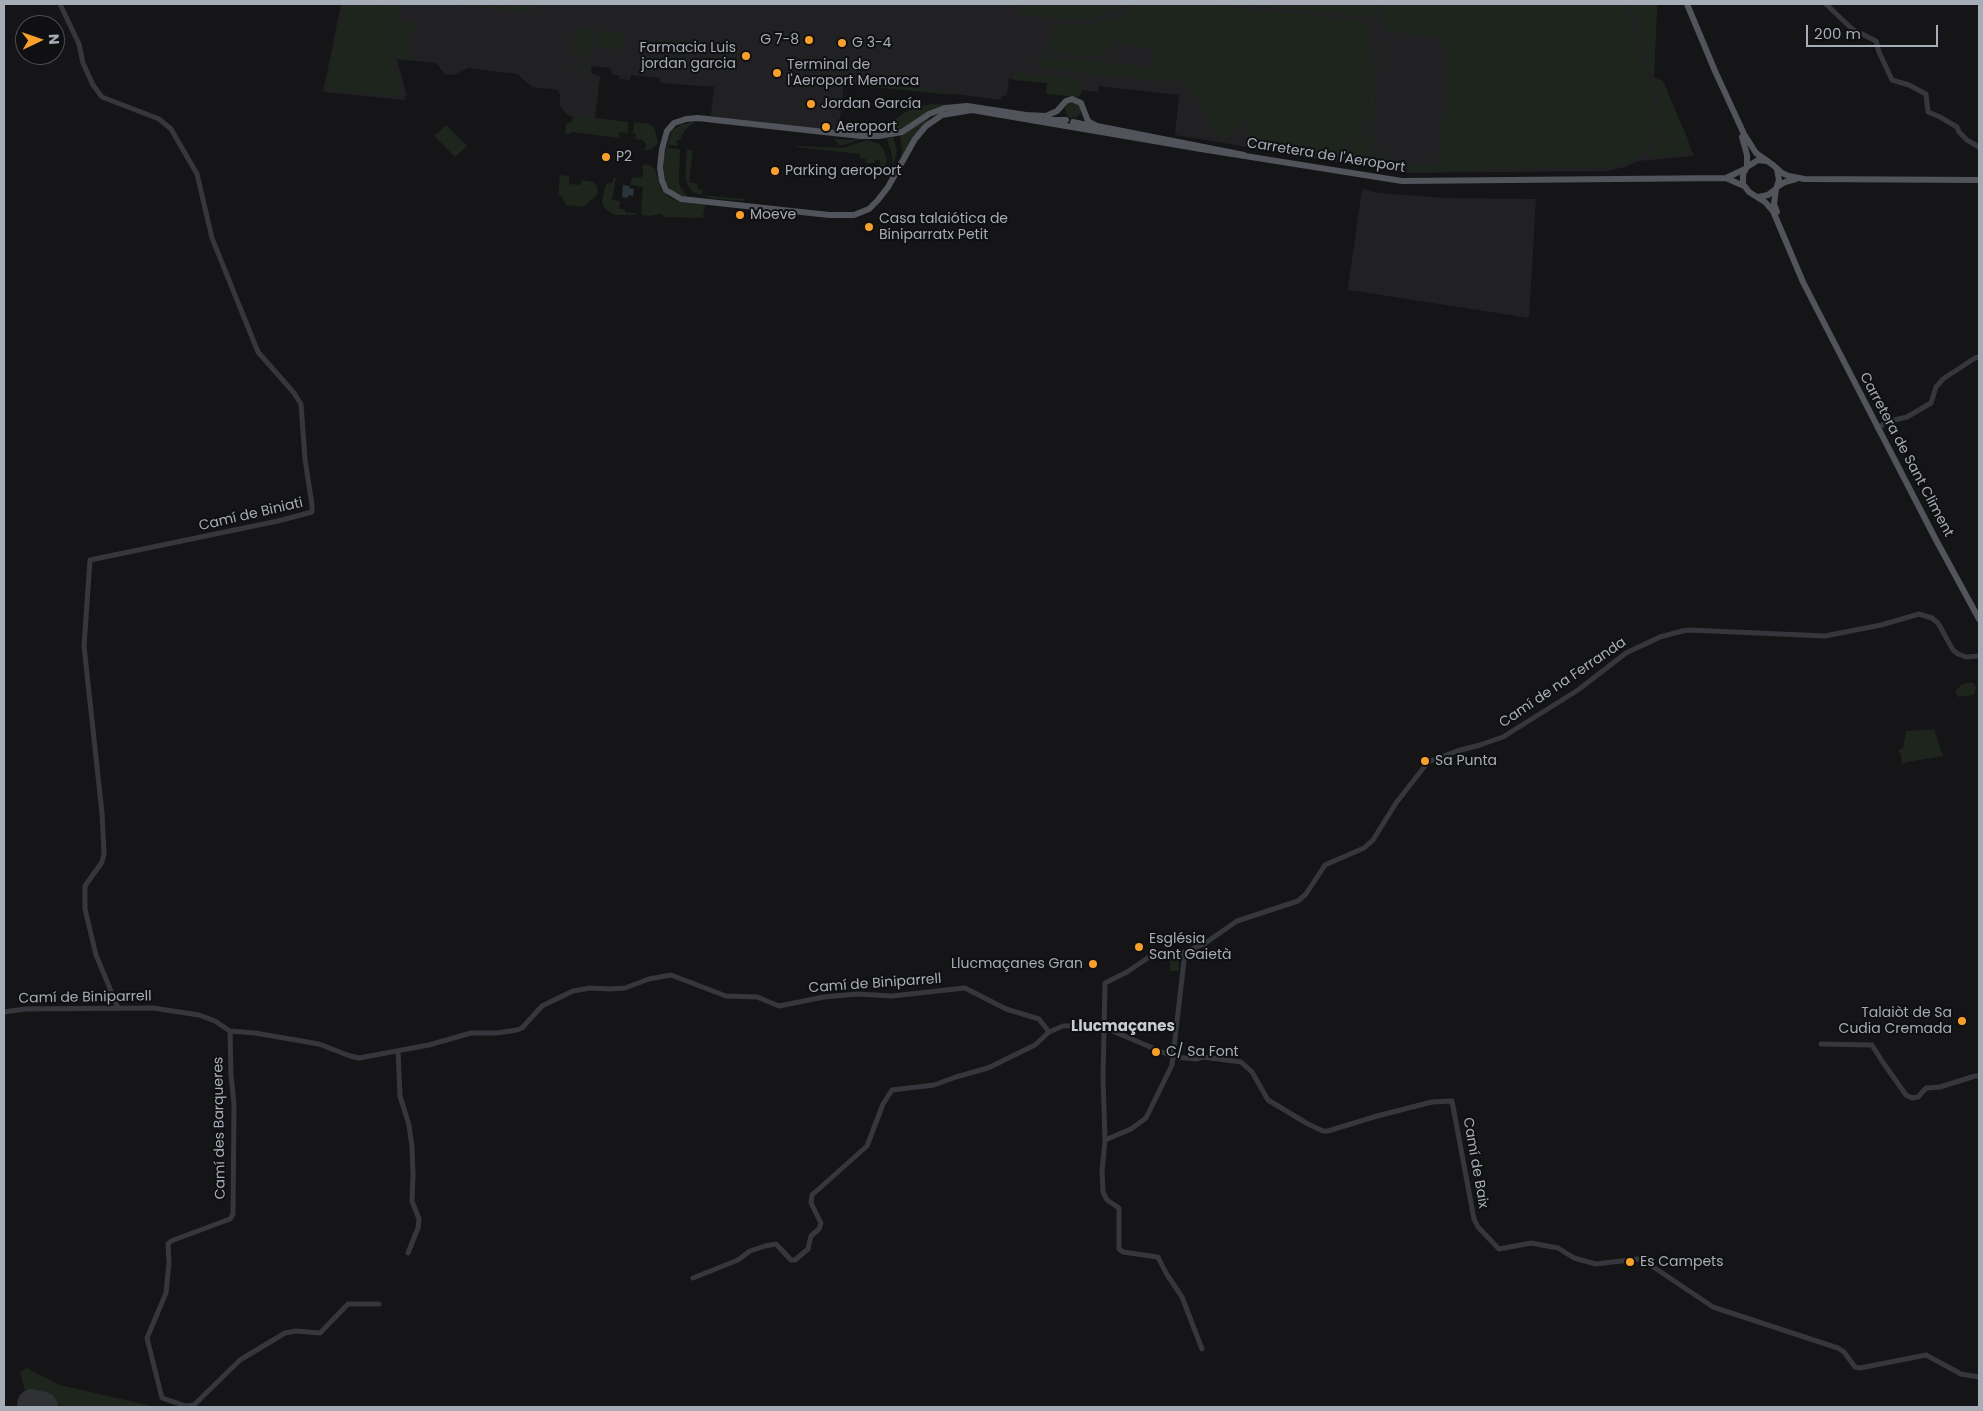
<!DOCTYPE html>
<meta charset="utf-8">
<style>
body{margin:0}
#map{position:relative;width:1983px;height:1411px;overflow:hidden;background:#151517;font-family:Poppins,sans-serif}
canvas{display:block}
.frame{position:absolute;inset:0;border:5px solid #a6adb7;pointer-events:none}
.north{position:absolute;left:15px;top:15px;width:50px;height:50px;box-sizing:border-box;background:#101012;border:1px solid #4c4f54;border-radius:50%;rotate:87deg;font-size:14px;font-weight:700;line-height:20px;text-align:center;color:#a6adb7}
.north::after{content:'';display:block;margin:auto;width:18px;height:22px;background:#f99f2b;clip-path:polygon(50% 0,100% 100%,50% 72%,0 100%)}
.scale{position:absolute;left:1806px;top:25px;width:132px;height:22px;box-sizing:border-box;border:2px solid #a6adb7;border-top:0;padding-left:6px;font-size:15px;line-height:18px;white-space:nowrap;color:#a6adb7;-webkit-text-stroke:4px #101012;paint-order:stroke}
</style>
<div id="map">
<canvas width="1983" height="1411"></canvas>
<div class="frame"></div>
<div class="north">N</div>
<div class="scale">200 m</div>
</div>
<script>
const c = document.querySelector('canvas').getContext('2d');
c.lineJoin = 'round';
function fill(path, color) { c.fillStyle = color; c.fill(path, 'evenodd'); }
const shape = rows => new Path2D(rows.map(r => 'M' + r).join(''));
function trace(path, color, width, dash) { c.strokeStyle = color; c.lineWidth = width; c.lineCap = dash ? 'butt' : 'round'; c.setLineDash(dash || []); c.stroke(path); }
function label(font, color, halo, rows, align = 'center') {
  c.font = font + ' Poppins,sans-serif'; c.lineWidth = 4; c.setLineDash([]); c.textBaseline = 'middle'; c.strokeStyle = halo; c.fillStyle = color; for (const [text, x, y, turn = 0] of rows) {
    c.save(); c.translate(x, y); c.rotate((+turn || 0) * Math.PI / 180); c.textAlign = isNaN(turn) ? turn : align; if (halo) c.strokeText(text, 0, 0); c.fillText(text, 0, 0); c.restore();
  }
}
const built = shape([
 [341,4,1657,4,1654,78,1663,81,1694,156,1638,161,1625,167,1608,171,1405,173,1175,135,1179,95,1098,86,1098,92,1081,90,1047,83,1009,79,1007,95,1001,97,1001,100,918,89,918,85,891,82,865,83,864,86,844,84,838,137,710,123,714,87,660,83,660,78,631,75,630,80,619,79,619,75,613,75,610,68,592,66,591,73,599,76,594,118,570,116,566,114,560,106,560,95,558,90,532,87,517,74,468,68,455,75,445,74,436,63,397,59,407,96,404,97,405,100,323,92],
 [1362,189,1379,193,1445,198,1536,199,1529,318,1349,290,1348,288]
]);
const green = shape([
 [343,4,380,4,400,85,398,90,400,96,398,97,332,90,329,88,327,81],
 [383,4,401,4,399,21,418,23,416,28,409,36,407,50,409,57,416,61,396,59],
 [447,4,505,8,508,4,533,4,533,13],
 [1020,4,1128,4,1111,12,1095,18,1074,20,1019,15],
 [1137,4,1202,4,1366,21,1370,25,1372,31,1365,110,1361,127,1357,136,1343,151,1327,157,1294,152,1293,149,1285,148,1282,149,1246,142,1251,125,1241,121,1237,131,1234,130,1229,137,1221,138,1212,130,1200,103,1184,81,1174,80,1167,82,1041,68,1036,56,1151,67,1153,49,1120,45,1110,54,1119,45,1117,42,1104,54,1089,57,1033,51,1051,51,1053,24,1079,25,1099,22,1116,16],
 [1238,4,1375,4,1374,14,1365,17],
 [1379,4,1627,4,1651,83,1650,84,1651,92,1654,94,1658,122,1655,137,1641,155,1628,162,1613,167,1418,171,1397,168,1378,154,1369,137,1368,107,1376,40,1379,40,1372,133,1381,153,1397,163,1437,166,1449,61,1445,46,1434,37,1392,32,1383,27,1378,17],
 [1631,4,1657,4,1654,78,1663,81,1689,142,1659,138,1661,116,1658,96],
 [579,29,590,29,591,33,589,56,572,54,574,34],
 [599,30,624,33,623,48,618,50,594,47,595,33],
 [585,57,589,57,586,74,572,73,570,67,583,69],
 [1014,72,1078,79,1081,84,1081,94,1078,97,1046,94,1047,83,1013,80],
 [598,76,600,77,595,118,628,122,628,133,620,132,619,135,620,138,571,132,570,134,565,134,566,124,572,121,573,116,594,118],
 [865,83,918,88,953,93,953,95,864,86],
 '1065 110a8 8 0 1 1 16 0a8 8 0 1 1-16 0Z',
 [933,104,950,105,895,132,892,123,899,116,914,107],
 [928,118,930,120,922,126,901,159,902,149,900,135],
 [634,122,650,124,655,130,658,143,652,149,642,151,646,148,646,144,643,140,635,139,636,134,633,133],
 [695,122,685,130,680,140,677,140,676,142,679,146,668,145,668,148,680,149,679,179,680,186,687,196,684,197,674,193,666,183,663,173,664,155,672,130,682,124],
 [446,125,467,146,455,157,434,136],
 [1364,129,1368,146,1375,156,1386,165,1385,167,1349,161,1347,159,1341,158,1353,146],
 [893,137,897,151,893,167,892,156,887,139],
 [834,139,852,140,862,139,840,146],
 [867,140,879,144,883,148,887,160,885,172,879,172,880,160,875,160,874,163,866,163,866,159,860,158,860,154,796,147,796,146,844,148],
 [1657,141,1686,143,1691,153,1648,157,1647,154],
 [687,150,693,150,689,182,698,184,698,189,703,190,702,195,745,199,744,201,710,198,693,192,688,186,685,177],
 [644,164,651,166,655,169,661,189,670,198,680,202,705,205,703,218,663,217,662,214,649,216,642,215,641,211,643,187,630,185,632,177,640,178,643,175,643,170,641,168],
 [560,175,569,176,569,184,581,185,581,180,594,182,598,189,597,195,583,207,566,205,561,196,558,195],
 [614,178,616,178,612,200,620,201,619,209,625,209,625,212,637,213,635,215,615,215,604,208,602,201,605,187,607,183,612,183],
 [1966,683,1973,683,1976,687,1974,695,1958,697,1955,692,1960,686],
 [1934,729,1943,756,1907,762,1902,765,1901,755,1898,750,1903,748,1906,731],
 [1170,956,1178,956,1179,971,1170,971],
 [27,1368,60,1385,156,1407,67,1407,53,1403,50,1396,38,1394,32,1396,29,1407,19,1407,25,1391,20,1372]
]);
const water = shape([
 [623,185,630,186,629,188,634,189,633,196,628,195,628,198,622,197]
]);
const runway = shape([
 [32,1404,43,1407]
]);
const minor = shape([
 [60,4,79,44,83,63,93,85,102,97,159,119,171,129,197,174,212,238,258,352,294,393,301,404,305,459,312,505,312,512,278,521,90,560,84,646,102,813,104,853,102,862,85,886,85,909,96,955,118,1008],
 [1826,4,1852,29,1876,41,1879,52,1892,80,1909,85,1926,94,1928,112,1940,117,1957,127,1959,132,1967,140,1979,147],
 [1877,428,1890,421,1907,417,1931,403,1936,387,1943,379,1975,358,1979,357],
 [4,1012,25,1009,153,1008,199,1015,215,1021,230,1031,255,1033,319,1044,350,1056,359,1058,429,1045,471,1033,497,1033,517,1030,522,1028,542,1006,573,991,590,988,611,989,625,988,649,979,671,975,726,996,757,997,779,1006,824,997,857,994,892,996,965,988,1006,1009,1039,1019,1049,1032],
 [1103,1027,1174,1057,1196,1059,1203,1057,1241,1062,1252,1072,1268,1100,1308,1124,1323,1131,1328,1131,1377,1116,1432,1102,1452,1101,1474,1219,1478,1227,1499,1249,1531,1243,1558,1248,1574,1258,1596,1264,1638,1259,1646,1262,1713,1307,1838,1348,1844,1352,1855,1367,1860,1368,1926,1355,1961,1374,1979,1377],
 [230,1031,231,1075,234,1104,233,1214,230,1219,171,1241,168,1244,169,1263,166,1293,147,1338,162,1398,186,1406,194,1405,240,1360,285,1333,296,1331,320,1333,348,1304,379,1304],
 [1821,1044,1872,1045,1882,1061,1906,1095,1912,1098,1918,1097,1926,1088,1940,1087,1975,1076,1979,1076],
 [398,1051,400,1096,409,1125,412,1147,413,1175,412,1201,419,1219,418,1228,408,1253],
 [1105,1140,1131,1129,1146,1118,1172,1065,1185,952],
 [693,1278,738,1260,750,1251,765,1246,776,1244,791,1260,795,1260,808,1249,811,1236,819,1229,821,1223,811,1203,812,1195,867,1146,883,1104,892,1090,934,1085,956,1077,988,1068,1035,1045,1049,1032,1063,1026,1103,1025],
 [1202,1349,1182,1297,1166,1273,1158,1257,1123,1252,1119,1249,1119,1208,1107,1200,1103,1192,1102,1172,1105,1140,1103,1078,1105,983,1127,972,1152,955,1161,953,1185,952,1204,944,1237,921,1298,901,1306,894,1325,865,1364,848,1373,840,1396,803,1428,762,1457,751,1480,745,1503,737,1578,690,1626,653,1660,637,1682,631,1689,630,1825,636,1881,625,1919,614,1932,618,1938,623,1953,650,1958,654,1966,657,1979,656]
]);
const major = shape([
 [1687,4,1715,71,1744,134,1756,153,1773,165,1782,173,1789,176,1804,179,1979,180],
 [1047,120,1066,120],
 [1073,122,1092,126],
 [1742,137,1747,155,1747,167],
 [1244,155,1097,126,1088,121,1081,103,1072,99,1066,101,1057,111,1046,116,1026,115,967,106,945,108,929,114,902,132,879,136,861,136,698,118,686,119,674,123,667,131,662,149,660,168,662,181,666,190,681,199,829,215,854,215,869,209,878,200,888,187,915,139,926,126,942,115,972,110,1201,149,1402,181,1726,178,1744,186],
 [1766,161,1758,160,1747,167,1743,174,1743,184,1749,192,1765,202,1773,211,1803,282,1823,321,1935,538,1979,619],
 [1726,178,1745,169],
 [1777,187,1785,182,1796,179],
 [1776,189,1774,204,1777,212],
 [1758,197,1768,195,1776,189,1779,180,1777,169]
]);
const markers = [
 [809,40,5,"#f99f2b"],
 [842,43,5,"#f99f2b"],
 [746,56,5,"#f99f2b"],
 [777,73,5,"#f99f2b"],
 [811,104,5,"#f99f2b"],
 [826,127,5,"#f99f2b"],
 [606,157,5,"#f99f2b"],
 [775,171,5,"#f99f2b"],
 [740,215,5,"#f99f2b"],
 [869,227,5,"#f99f2b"],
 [1425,761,5,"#f99f2b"],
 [1139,947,5,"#f99f2b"],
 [1093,964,5,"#f99f2b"],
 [1962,1021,5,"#f99f2b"],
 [1156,1052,5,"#f99f2b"],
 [1630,1262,5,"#f99f2b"]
];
const poiNames = [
 ["G 7-8",799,40,"right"],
 ["G 3-4",852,43],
 ["Farmacia Luis",736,48,"right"],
 ["jordan garcia",736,64,"right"],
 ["Terminal de",787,65],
 ["l'Aeroport Menorca",787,81],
 ["Jordan García",821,104],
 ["Aeroport",836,127],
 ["P2",616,157],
 ["Parking aeroport",785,171],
 ["Moeve",750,215],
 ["Casa talaiótica de",879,219],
 ["Biniparratx Petit",879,235],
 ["Sa Punta",1435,761],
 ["Església",1149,939],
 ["Sant Gaietà",1149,955],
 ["Llucmaçanes Gran",1083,964,"right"],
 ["Talaiòt de Sa",1952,1013,"right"],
 ["Cudia Cremada",1952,1029,"right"],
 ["C/ Sa Font",1166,1052],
 ["Es Campets",1640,1262]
];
const streetNames = [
 ["Carretera de l'Aeroport",1326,156,9],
 ["Carretera de Sant Climent",1906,455,62],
 ["Camí de Biniati",251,515,-13],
 ["Camí de na Ferranda",1563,683,-34],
 ["Camí de Biniparrell",875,984,-4],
 ["Camí de Biniparrell",85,998,-1],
 ["Camí des Barqueres",220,1128,-91],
 ["Camí de Baix",1475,1163,80]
];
const neighbourhoodNames = [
 ["Llucmaçanes",1123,1027]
];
fill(built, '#212124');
fill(green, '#1d251d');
fill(water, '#2a353b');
trace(runway, '#2e3034', 30);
trace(minor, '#36373c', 5);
trace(major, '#51545b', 6);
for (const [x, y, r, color] of markers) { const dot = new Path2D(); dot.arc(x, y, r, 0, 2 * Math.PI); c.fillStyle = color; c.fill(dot); trace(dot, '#101012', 2); }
label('14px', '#a6adb7', '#101012', poiNames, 'left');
label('14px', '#a6adb7', '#101012', streetNames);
label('bold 15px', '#c7ccd3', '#101012', neighbourhoodNames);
</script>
